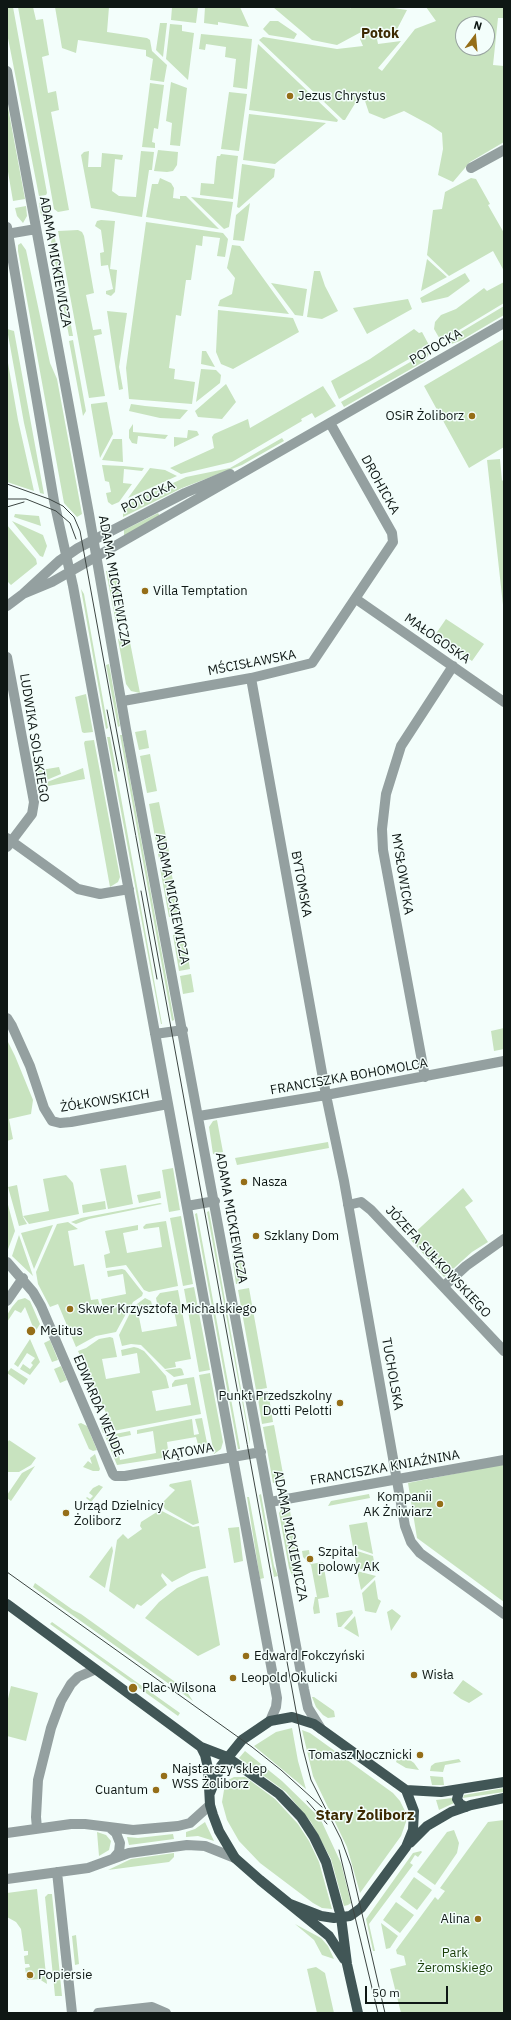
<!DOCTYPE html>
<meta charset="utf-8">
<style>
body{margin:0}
#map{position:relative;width:511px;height:2020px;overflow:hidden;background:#f3fefb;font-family:"IBM Plex Sans",sans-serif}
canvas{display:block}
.frame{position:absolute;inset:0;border:8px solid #0e1714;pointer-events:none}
.north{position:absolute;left:455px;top:16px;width:40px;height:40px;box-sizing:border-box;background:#f3fefb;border:1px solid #97a29f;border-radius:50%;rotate:16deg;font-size:11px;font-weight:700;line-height:16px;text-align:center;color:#0e1714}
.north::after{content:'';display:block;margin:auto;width:14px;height:18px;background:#956e18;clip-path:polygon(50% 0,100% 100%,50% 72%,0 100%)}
.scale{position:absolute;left:365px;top:1986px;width:83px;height:18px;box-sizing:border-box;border:2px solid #0e1714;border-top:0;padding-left:5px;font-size:12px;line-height:14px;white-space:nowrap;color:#0e1714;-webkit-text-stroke:3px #f3fefb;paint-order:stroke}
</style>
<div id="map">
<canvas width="511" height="2020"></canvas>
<div class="frame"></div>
<div class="north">N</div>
<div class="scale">50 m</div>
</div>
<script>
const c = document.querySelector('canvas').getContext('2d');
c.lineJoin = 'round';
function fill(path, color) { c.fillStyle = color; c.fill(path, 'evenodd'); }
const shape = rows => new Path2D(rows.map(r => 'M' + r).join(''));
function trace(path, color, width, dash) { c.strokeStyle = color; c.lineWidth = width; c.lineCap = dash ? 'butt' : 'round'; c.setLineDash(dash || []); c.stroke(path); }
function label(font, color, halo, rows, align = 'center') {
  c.font = font + ' "IBM Plex Sans",sans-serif'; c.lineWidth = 3; c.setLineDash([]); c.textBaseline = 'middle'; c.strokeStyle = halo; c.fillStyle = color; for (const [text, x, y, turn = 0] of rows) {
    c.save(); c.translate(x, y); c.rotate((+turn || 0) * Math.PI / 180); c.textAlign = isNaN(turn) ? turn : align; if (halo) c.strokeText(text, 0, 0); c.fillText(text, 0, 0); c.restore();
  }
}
const green = shape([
 [7,7,13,7,47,193,46,195,39,196,7,33],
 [18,7,33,7,36,20,43,19,49,55,42,57,48,93,56,91,59,110,51,112,69,210,58,212,54,209],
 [55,7,109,7,107,32,147,38,150,40,152,51,167,65,164,82,150,80,153,59,146,56,146,50,78,40,76,53,62,48],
 [172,7,198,7,196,23,171,20],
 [205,7,240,7,249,27,218,22,218,25,204,23],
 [273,7,350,7,351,9,351,7,387,7,407,10,394,35,377,39,378,44,401,41,378,68,382,71,415,29,436,21,426,7,504,7,504,18,498,18,493,65,504,66,504,142,470,162,453,182,438,175,443,149,442,133,430,125,404,111,384,119,369,113,362,92,345,120,343,120,259,40,263,37,337,49,363,46,360,39,363,31,337,45,312,40],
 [463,24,487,24,487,48,463,48],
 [270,21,278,21,297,34,294,39,269,35,263,29],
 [160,23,167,23,163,57,156,50],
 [170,24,182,25,182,31,194,33,188,80,166,59],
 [201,34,252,39,247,89,233,87,236,59,225,57,226,47,206,44,205,50,199,49],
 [258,44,338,120,337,122,249,110],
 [171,82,187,88,180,146,170,145,172,123,166,121],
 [150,83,164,85,158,129,154,128,152,142,155,143,155,148,142,147],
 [229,92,247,94,239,151,221,149],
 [7,102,25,199,13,201,7,166],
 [249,114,326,123,275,164,243,160],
 [158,150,178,152,177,165,173,171,167,172,154,171],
 [89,151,88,167,101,167,102,153,123,155,122,160,115,159,112,191,119,196,136,197,141,151,154,152,152,170,149,170,142,217,91,208,81,155,84,152],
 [221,154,238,156,233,199,200,195,201,183,214,184,216,162,217,156,220,156],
 [242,164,275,169,274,177,239,208,237,207],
 [160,178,171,183,174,188,173,198,180,199,180,196,186,196,219,229,146,217,152,184,158,184],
 [471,178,476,179,490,204,488,205,504,233,504,271,493,251,449,276,427,255,433,210,442,209,445,192],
 [191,197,233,202,229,227,224,229],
 [47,202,48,203,52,220,45,219,41,215,39,203],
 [250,203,244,241,233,240,236,215],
 [26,206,27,216,23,223,17,216,15,208],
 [101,220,115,221,110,269,117,270,115,292,111,296,106,294,106,291,113,289,108,265,101,266,100,253,104,252,101,230,95,226,97,221],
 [146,222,223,233,228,239,225,257,217,256,220,238,203,236,202,246,196,245,191,280,186,280,181,316,176,315,169,368,175,369,174,379,195,382,192,404,129,399,126,368],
 [78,230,82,232,84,236,94,293,86,295,93,330,101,329,102,334,94,336,105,396,89,398,58,231],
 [54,233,73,336,69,336,51,242],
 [21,243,26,250,50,363,57,379,82,514,77,517,64,503,18,251,18,245],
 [232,245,240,246,289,314,218,306,220,300,232,294,235,278,227,268],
 [427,259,447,277,421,291],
 [314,271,320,271,325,286,338,311,322,319,307,317],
 [465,273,470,281,448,297,422,303,420,298],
 [504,282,504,303,441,341,434,329,435,322,441,315,456,309,484,288,487,291],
 [271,283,307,289,303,316,295,315],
 [408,299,412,309,367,334,353,308],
 [504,306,504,315,460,341,451,344,444,342],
 [218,310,293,318,299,332,233,369,221,364,216,352],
 [107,311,127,313,119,367,123,389,119,390],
 [7,329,14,331,44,494,40,493,24,423],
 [414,329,419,333,422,332,430,347,339,399,331,381,370,359],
 [504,339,504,447,469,468,424,386],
 [73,340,86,411,83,416,69,341],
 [431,350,425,361,344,407,341,402],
 [202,351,206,351,215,367,201,364],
 [8,363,18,420,34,491,7,482],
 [201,369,216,370,221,375,220,383,196,402],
 [226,384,236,402,222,419,198,417,195,411],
 [323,386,336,406,315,418,312,413,301,419,302,421,232,462,181,474,170,468,214,448,212,437,214,434,248,419,250,428],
 [107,402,113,434,100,458,91,406,91,404],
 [131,404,145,406,188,410,180,419,160,418,129,411],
 [133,424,133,432,168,435,165,439,138,436,137,444,132,443,129,438,129,430],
 [188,430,197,431,199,435,174,447,174,437,187,438],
 [282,438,284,441,242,465,182,488,123,517,123,514,128,504,186,477,230,468],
 [113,439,122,439,123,462,102,460],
 [500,459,502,481,504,479,504,614,487,460],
 [102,465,123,466,144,468,142,471,124,469,123,483,132,484,119,502,112,505,108,502,106,493,111,492,109,482,105,481],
 [150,468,165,470,177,476,128,498],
 [158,513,160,516,124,537,124,530],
 [15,514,39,516,41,526,14,517],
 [12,521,43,535,47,546,43,557,40,556],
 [7,525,36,559,37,564,11,585,8,582,7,574],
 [106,571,111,571,117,574,126,621,116,623],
 [81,589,84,594,108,728,106,729],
 [446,619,484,644,472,661,435,635],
 [129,637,140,693,131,691,126,684,118,639],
 [109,664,120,726,118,727,106,665],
 [86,694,93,732,84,733,82,732,75,697],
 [146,730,149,748,139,750,135,732],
 [120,735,122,735,174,1020,172,1021],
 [107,737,110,737,162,1024,161,1024],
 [94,740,120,877,118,882,110,887,84,743,85,741],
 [150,754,157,791,147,793,140,756],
 [59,767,61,774,37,784,35,771],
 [83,768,85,779,38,788,37,786],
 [159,802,170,856,159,859,149,804],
 [170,866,180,915,169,917,160,868],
 [184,933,190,969,179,971,173,935],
 [191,974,194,992,183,994,180,976],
 [504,1028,504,1049,494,1051,491,1031],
 [7,1040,15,1056,33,1100,31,1114,9,1119,13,1139,7,1141],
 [217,1120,223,1152,213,1154,209,1127,213,1121],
 [328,1142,329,1148,237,1165,235,1158],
 [126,1165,133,1204,108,1209,100,1169],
 [173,1168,180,1210,169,1212,162,1170],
 [66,1175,73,1183,79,1214,29,1224,23,1216,49,1211,43,1179],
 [17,1185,23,1217,27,1224,19,1226,8,1187],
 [463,1188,473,1201,465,1207,488,1242,472,1252,444,1277,409,1238],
 [160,1191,161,1198,139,1203,137,1195],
 [7,1201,15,1231,7,1252],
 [105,1201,106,1209,83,1213,82,1205],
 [160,1203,162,1204,89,1219,76,1224,71,1222,81,1218],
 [209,1211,250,1439,250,1444,207,1212],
 [197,1213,240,1448,240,1449,238,1449,195,1214],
 [181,1216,193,1284,183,1286,170,1218],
 [166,1221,178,1286,149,1292,144,1290,126,1265,106,1268,104,1255,110,1253,105,1231,138,1225,138,1230,123,1233,127,1253,162,1247,159,1227,144,1229,143,1227,146,1224],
 [68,1222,78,1229,68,1231,74,1266,84,1264,91,1300,98,1299,101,1310,123,1306,128,1310,116,1332,96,1336,76,1347,58,1304,50,1307,38,1284,36,1272,57,1224],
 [53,1225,34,1269,21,1233],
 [239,1232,243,1255,232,1257,232,1255,238,1249,235,1233],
 [19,1235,33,1276,12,1256],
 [239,1262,245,1265,247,1277,242,1283,236,1284,233,1263],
 [122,1269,125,1270,143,1293,142,1296,133,1302,130,1308,124,1304,103,1307,101,1299,126,1294,123,1274,108,1277,107,1271],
 [194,1287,210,1370,199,1372,184,1289],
 [249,1288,267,1388,256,1390,238,1290],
 [178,1290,191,1359,175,1362,176,1367,165,1369,141,1345,131,1344,122,1346,119,1335,133,1307,145,1298,151,1301,153,1309,138,1312,142,1332,177,1326,173,1305,158,1308,156,1298,160,1293],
 [25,1298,30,1301,40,1324,35,1332,25,1307,21,1313,15,1310,7,1322,7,1315,12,1307,18,1300],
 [110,1337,113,1338,117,1357,102,1359,106,1379,140,1373,137,1353,122,1356,121,1350,134,1347,138,1348,144,1351,166,1376,169,1388,152,1391,156,1411,191,1405,187,1384,172,1387,172,1384,175,1380,194,1377,201,1414,103,1433,101,1426,107,1420,107,1415,78,1351,86,1348,99,1339],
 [30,1339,40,1362,30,1375,20,1369,23,1364,30,1369,33,1365,31,1363,35,1358,27,1353,18,1367,14,1364],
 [50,1340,58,1360,52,1362,44,1343],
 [61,1366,67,1380,60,1383,54,1369],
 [11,1368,28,1379,24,1385,7,1373],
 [180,1368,182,1369,184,1375,174,1377,165,1370],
 [210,1373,223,1442,221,1449,214,1454,199,1375],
 [268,1391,273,1422,262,1424,257,1393],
 [202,1418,208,1448,206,1450,200,1452,196,1437,167,1442,169,1457,117,1465,105,1436,130,1431,131,1435,116,1438,120,1460,156,1453,153,1431,137,1434,137,1430,192,1419,194,1435,199,1434,195,1419],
 [81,1423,87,1426,97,1450,93,1451,89,1449,78,1424],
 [274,1425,284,1479,281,1481,273,1483,263,1427],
 [9,1440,36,1458,31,1465,19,1472,7,1472,7,1443],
 [95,1454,100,1469,99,1471,93,1471,83,1467,88,1461,92,1464,90,1458],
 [504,1464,504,1602,417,1538,408,1483],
 [35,1466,11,1501,7,1498,7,1495,22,1473],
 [191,1480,199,1523,193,1525,165,1509,162,1503,175,1490,169,1486,170,1484],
 [99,1485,103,1487,91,1502,86,1498,87,1497,90,1499,93,1496,89,1493,93,1488],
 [261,1494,274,1566,278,1576,274,1577,259,1495],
 [369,1494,370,1498,328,1506,331,1501],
 [247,1497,249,1497,264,1578,260,1579],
 [289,1505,302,1581,295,1582,289,1568,279,1513,283,1507],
 [160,1510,193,1527,199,1526,206,1568,191,1572,172,1582,162,1573,161,1576,167,1585,141,1606,137,1604,134,1609,109,1591,117,1540,123,1534,128,1539,142,1529,140,1526,141,1522],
 [367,1522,373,1554,353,1547,349,1525],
 [239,1527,243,1561,234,1563,228,1528],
 [112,1546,113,1551,105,1588,89,1577],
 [309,1550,311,1564,323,1562,329,1597,318,1599,320,1613,314,1614,313,1608,315,1597,317,1597,311,1565,303,1557,302,1551],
 [354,1550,373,1556,376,1572,357,1568],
 [357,1571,376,1576,361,1590],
 [208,1576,220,1645,198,1656,145,1618,159,1602,177,1588,201,1577],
 [375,1580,378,1599,381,1601,376,1613,365,1611,362,1593],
 [35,1583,73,1610,81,1614,185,1689,193,1701,33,1587],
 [392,1609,401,1616,391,1631,387,1612],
 [352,1610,353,1613,341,1627,338,1627,336,1613],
 [355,1616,359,1637,344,1628],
 [52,1622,180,1713,178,1716,50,1624],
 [463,1680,483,1694,469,1703,461,1699,453,1693],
 [11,1686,38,1693,26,1741,7,1736,7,1703],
 [312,1697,314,1697,334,1711,335,1717,328,1718,323,1715,316,1707],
 [292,1728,298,1761,306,1789,254,1746,276,1732],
 [302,1730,310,1733,393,1793,400,1801,406,1813,406,1822,401,1836,360,1893,347,1847,313,1776],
 [245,1751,282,1781,320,1818,341,1863,351,1903,348,1905,344,1906,331,1859,311,1822,286,1792,239,1758],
 [403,1755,414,1763,419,1770,406,1768,396,1762,398,1757],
 [459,1759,461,1762,445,1765,443,1772,430,1771,431,1766,435,1763],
 [430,1776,443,1777,444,1785,432,1785],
 [234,1777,245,1777,248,1779,275,1799,298,1824,309,1841,319,1862,332,1909,322,1908,313,1903,260,1863,239,1841,227,1820,222,1802,225,1784,228,1780],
 [504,1788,504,1792,463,1798,464,1795],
 [452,1798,454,1803,439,1810,436,1800],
 [504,1820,504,2013,401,2013,390,1969,406,1965,404,1956,397,1954,396,1950,435,1897,438,1900,445,1891,440,1888,488,1822],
 [205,1822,214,1841,198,1836,186,1837,186,1832,195,1829],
 [454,1830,459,1843,457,1853,435,1885,417,1872,447,1832],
 [97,1832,106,1835,111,1841,109,1850,99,1856],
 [173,1834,174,1839,129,1845,127,1837,138,1838],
 [421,1851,422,1852,418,1857,415,1855,410,1863,413,1865,369,1924,375,1951,373,1951,366,1919,413,1853],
 [174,1853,174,1857,169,1862,108,1870,131,1859],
 [414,1877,432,1890,417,1910,400,1897],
 [37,1889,47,1984,39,1979,27,1980,25,1968,30,1967,29,1964,25,1964,24,1956,28,1955,28,1951,24,1951,21,1929,16,1922,7,1917,7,1893],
 [48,1894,52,1894,62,1996,55,1996,45,1897],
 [396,1902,414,1915,400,1933,383,1920],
 [381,1923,398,1936,390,1948,386,1949],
 [295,1924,321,1938,328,1946,334,1959,322,1955,314,1940],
 [76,1935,79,1964,75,1965,72,1936],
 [316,1967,325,1973,334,2013,317,2013,307,1969]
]);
const minor = shape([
 [7,71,89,514,126,729,304,1689,308,1708,321,1729],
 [471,168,504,150],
 [7,227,54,501,73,586,277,1698,276,1707,270,1721],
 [7,234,36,229],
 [23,594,52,582,504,323],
 [356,599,504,702],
 [7,606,23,594,59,561,78,548,185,493,230,474],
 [7,657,34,802,32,814,7,847],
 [251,678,326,1095,344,1181,405,1526,411,1542,420,1553,504,1614],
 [123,701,251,678,312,663,393,542,392,533,330,423],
 [7,838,78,889,100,894,129,889],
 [7,1018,12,1026,30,1066,44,1108,52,1121,60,1123,71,1122,168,1104],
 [155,1034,183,1030],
 [425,1077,383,850,382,829,386,794,401,746,453,666],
 [199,1116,326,1095,504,1061],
 [348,1205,361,1202,371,1210,504,1351],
 [187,1206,215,1201],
 [7,1262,33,1292,41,1306,113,1474,115,1476,125,1476,261,1452],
 [444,1286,466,1266,504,1239],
 [7,1301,23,1278],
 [270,1502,504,1460],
 [109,1827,116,1833,120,1843,119,1852,113,1859],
 [37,1828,36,1817,38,1780,51,1728,61,1701,71,1684,78,1677,94,1670],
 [7,1833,71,1824,85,1824,133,1830,178,1826,190,1823,210,1805],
 [57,1872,72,2013],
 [7,1879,88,1868,129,1853,187,1845,205,1846,235,1858],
 [98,2013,152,2007,166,2013]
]);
const major = shape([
 [7,1604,201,1747,227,1757,279,1794,301,1817,314,1837,326,1862,341,1917,347,1964,358,2013],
 [201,1747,205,1755,208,1768,210,1805,213,1815,219,1831,235,1858,260,1880,329,1936,344,1959],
 [461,1789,459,1792,457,1799,460,1804,466,1807],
 [406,1790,441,1792,504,1782],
 [210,1793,221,1766,242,1740,270,1721,292,1717,314,1724,406,1790,414,1811,413,1830,406,1847,361,1908,350,1916,334,1918,321,1916,290,1904],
 [410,1843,427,1826,451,1812,471,1805,504,1798]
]);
const tram = shape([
 [7,484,49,499,63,506,74,517,80,531,303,1749,311,1780,341,1839,351,1866,385,2013],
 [7,499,26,499,56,511,70,523,76,539],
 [7,507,24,502],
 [107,710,119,771],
 [141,891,157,979],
 [7,1572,252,1747,281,1770,322,1807],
 [307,1801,327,1824],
 [339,1850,378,2013]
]);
const markers = [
 [290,96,4,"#956e18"],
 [472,416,4,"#956e18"],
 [145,591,4,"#956e18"],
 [244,1182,4,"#956e18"],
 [256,1236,4,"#956e18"],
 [70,1309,4,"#956e18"],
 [31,1331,5,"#956e18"],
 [340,1403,4,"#956e18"],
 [440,1504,4,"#956e18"],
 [66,1513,4,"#956e18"],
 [310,1559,4,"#956e18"],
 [246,1656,4,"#956e18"],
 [414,1675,4,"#956e18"],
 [233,1678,4,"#956e18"],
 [133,1688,5,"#956e18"],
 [420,1755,4,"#956e18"],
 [164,1776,4,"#956e18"],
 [156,1790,4,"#956e18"],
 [478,1919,4,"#956e18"],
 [30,1975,4,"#956e18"]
];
const poiNames = [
 ["Jezus Chrystus",298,96],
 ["OSiR Żoliborz",464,416,"right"],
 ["Villa Temptation",153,591],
 ["Nasza",252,1182],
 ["Szklany Dom",264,1236],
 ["Skwer Krzysztofa Michalskiego",78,1309],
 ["Melitus",40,1331],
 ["Punkt Przedszkolny",332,1396,"right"],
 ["Dotti Pelotti",332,1411,"right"],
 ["Kompanii",432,1497,"right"],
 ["AK Żniwiarz",432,1512,"right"],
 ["Urząd Dzielnicy",74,1506],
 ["Żoliborz",74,1521],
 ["Szpital",318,1552],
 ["polowy AK",318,1567],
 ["Edward Fokczyński",254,1656],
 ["Wisła",422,1675],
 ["Leopold Okulicki",241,1678],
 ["Plac Wilsona",142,1688],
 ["Tomasz Nocznicki",412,1755,"right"],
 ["Najstarszy sklep",172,1769],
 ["WSS Żoliborz",172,1784],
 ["Cuantum",148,1790,"right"],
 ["Alina",470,1919,"right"],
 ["Popiersie",38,1975]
];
const streetNames = [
 ["ADAMA MICKIEWICZA",55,262,80],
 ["POTOCKA",436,347,-30],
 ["DROHICKA",380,485,61],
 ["POTOCKA",148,497,-26],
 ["ADAMA MICKIEWICZA",114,581,80],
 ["MAŁOGOSKA",437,639,35],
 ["MŚCISŁAWSKA",252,663,-11],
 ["LUDWIKA SOLSKIEGO",34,738,81],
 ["MYSŁOWICKA",402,874,81],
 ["BYTOMSKA",301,884,80],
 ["ADAMA MICKIEWICZA",172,899,79],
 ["FRANCISZKA BOHOMOLCA",349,1077,-10],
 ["ŻÓŁKOWSKICH",105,1101,-9],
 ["ADAMA MICKIEWICZA",231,1218,80],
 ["JÓZEFA SUŁKOWSKIEGO",438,1262,47],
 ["TUCHOLSKA",392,1374,80],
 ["EDWARDA WENDE",98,1406,67],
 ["KĄTOWA",188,1452,-10],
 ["FRANCISZKA KNIAŹNINA",385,1468,-10],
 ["ADAMA MICKIEWICZA",290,1536,79]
];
const parkNames = [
 ["Park",455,1953],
 ["Żeromskiego",455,1968]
];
const neighbourhoodNames = [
 ["Potok",380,34]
];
const quarterNames = [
 ["Stary Żoliborz",365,1816]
];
fill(green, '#c8e3bf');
trace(minor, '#94a0a0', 10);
trace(major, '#415656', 10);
trace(tram, '#3c4542', 1);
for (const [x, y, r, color] of markers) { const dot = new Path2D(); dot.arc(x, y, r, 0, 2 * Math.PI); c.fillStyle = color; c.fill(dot); trace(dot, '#f3fefb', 1.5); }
label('13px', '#0e1714', '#f3fefb', poiNames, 'left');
label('13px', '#0e1714', '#f3fefb', streetNames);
label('13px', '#193e08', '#f3fefb', parkNames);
label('bold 14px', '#3c2a02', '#f3fefb', neighbourhoodNames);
label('bold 15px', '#3c2a02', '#f3fefb', quarterNames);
</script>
